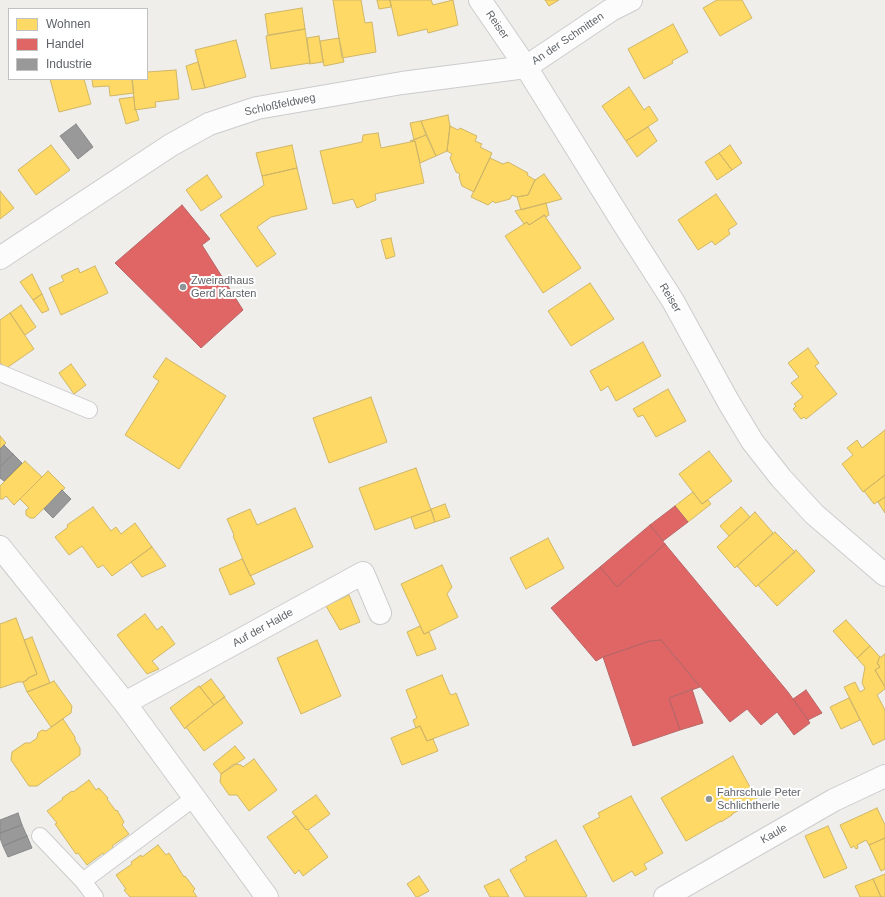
<!DOCTYPE html>
<meta charset="utf-8">
<style>
body{margin:0}
#map{position:relative;width:885px;height:897px;overflow:hidden;background:#efeeea;font-family:Helvetica,sans-serif}
canvas{display:block}
.legend{position:absolute;left:8px;top:8px;width:140px;height:72px;box-sizing:border-box;background:#fff;border:1px solid #bfc1c3;margin:0;padding:5px 7px;list-style:none;font-size:12px;color:#5f6368}
.legend li{display:flex;align-items:center;gap:8px;height:20px}
.legend b{width:20px;border:1px solid #bfc1c3}
</style>
<div id="map">
<canvas width="885" height="897"></canvas>
<ul class="legend">
<li><b style="height:11px;background:#ffd966"></b>Wohnen</li>
<li><b style="height:11px;background:#e06666"></b>Handel</li>
<li><b style="height:11px;background:#999"></b>Industrie</li>
</ul>
</div>
<script>
const c = document.querySelector('canvas').getContext('2d');
c.lineJoin = 'round';
function fill(path, color) { c.fillStyle = color; c.fill(path, 'evenodd'); }
const shape = rows => new Path2D(rows.map(r => 'M' + r).join(''));
function trace(path, color, width, dash) { c.strokeStyle = color; c.lineWidth = width; c.lineCap = dash ? 'butt' : 'round'; c.setLineDash(dash || []); c.stroke(path); }
function label(font, color, halo, rows, align = 'center') {
  c.font = font + ' Helvetica,sans-serif'; c.lineWidth = 4; c.setLineDash([]); c.textBaseline = 'middle'; c.strokeStyle = halo; c.fillStyle = color; for (const [text, x, y, turn = 0] of rows) {
    c.save(); c.translate(x, y); c.rotate((+turn || 0) * Math.PI / 180); c.textAlign = isNaN(turn) ? turn : align; if (halo) c.strokeText(text, 0, 0); c.fillText(text, 0, 0); c.restore();
  }
}
const homes = shape([
 [333,0,361,0,365,23,372,22,376,52,342,58,333,0],
 [377,0,390,0,391,7,379,9,377,0],
 [390,0,431,0,433,5,453,0,458,25,428,33,427,29,398,36,390,0],
 [545,0,559,0,549,6,545,0],
 [717,0,742,0,752,18,720,36,703,8,717,0],
 [302,8,305,29,268,35,265,14,302,8],
 [673,24,688,52,672,61,673,63,644,79,628,49,673,24],
 [305,29,310,63,271,69,266,36,305,29],
 [319,36,323,62,309,64,310,63,307,38,319,36],
 [339,38,344,62,324,66,320,41,339,38],
 [236,40,246,77,205,88,195,50,236,40],
 [198,62,205,88,192,90,186,66,198,62],
 [176,70,179,99,155,102,156,107,135,110,132,79,147,79,147,72,176,70],
 [50,79,84,79,91,104,59,112,50,79],
 [92,79,132,79,134,93,110,96,109,86,93,87,92,79],
 [629,87,644,110,649,106,658,120,626,141,602,106,629,87],
 [134,97,135,110,136,110,139,120,126,124,119,99,134,97],
 [448,115,450,126,447,151,436,156,421,121,448,115],
 [421,121,426,135,414,140,410,123,421,121],
 [450,126,458,130,460,128,477,136,475,141,482,144,480,147,492,153,474,192,462,186,459,177,460,174,456,172,450,158,452,154,447,151,450,126],
 [648,127,657,141,637,157,626,141,648,127],
 [378,133,381,148,415,141,424,183,375,194,376,200,357,208,353,199,333,204,320,151,362,142,363,135,378,133],
 [426,135,436,156,420,163,415,141,410,141,426,135],
 [51,145,70,170,36,195,18,170,51,145],
 [292,145,297,168,262,176,256,153,292,145],
 [730,145,742,163,732,170,719,153,730,145],
 [719,153,732,170,717,180,705,162,719,153],
 [490,158,503,164,508,162,528,173,527,175,535,180,528,195,517,197,512,195,510,199,495,203,493,201,488,205,471,197,490,158],
 [297,168,307,209,271,217,257,227,276,254,257,267,220,215,264,185,262,176,297,168],
 [544,174,562,199,521,210,517,197,528,195,535,180,544,174],
 [207,175,222,197,201,211,186,190,207,175],
 [0,191,14,208,0,219,0,191],
 [716,194,737,224,728,230,730,234,715,245,712,241,698,250,678,220,716,194],
 [546,203,549,215,546,217,545,215,529,225,527,222,524,224,515,211,546,203],
 [544,215,581,268,543,293,505,236,527,222,529,225,544,215],
 [391,238,395,256,386,259,381,240,391,238],
 [95,266,108,293,61,315,49,288,64,281,61,276,78,268,80,273,95,266],
 [32,274,42,294,33,300,20,282,32,274],
 [590,283,614,319,571,346,548,311,590,283],
 [42,294,49,310,42,313,33,300,42,294],
 [21,305,36,327,25,335,10,313,21,305],
 [10,313,34,349,5,369,0,362,0,320,10,313],
 [643,342,661,376,616,401,608,386,601,391,590,371,643,342],
 [808,348,819,363,815,366,837,394,806,419,804,417,801,419,793,409,796,406,794,404,803,397,791,383,799,377,788,363,808,348],
 [166,358,226,396,179,469,125,435,159,381,153,377,166,358],
 [71,364,86,385,74,394,59,373,71,364],
 [668,389,686,421,656,437,643,415,638,417,633,409,668,389],
 [371,397,387,442,329,463,313,418,371,397],
 [885,430,885,475,863,492,842,464,853,455,847,448,857,440,862,448,885,430],
 [0,436,6,443,0,449,0,436],
 [709,451,732,481,702,504,679,474,709,451],
 [25,461,42,477,14,505,6,496,3,499,0,499,0,486,25,461],
 [416,468,431,510,375,530,359,488,416,468],
 [48,471,65,488,34,518,30,518,26,515,26,510,29,508,20,499,48,471],
 [885,475,885,497,874,504,864,491,885,475],
 [693,492,702,504,708,500,711,504,688,522,675,506,693,492],
 [885,497,885,513,878,502,885,497],
 [445,504,450,517,435,522,431,509,445,504],
 [93,507,111,531,116,527,121,534,135,523,152,547,112,576,103,565,98,568,82,546,69,555,55,537,68,527,67,525,93,507],
 [741,507,750,517,729,536,720,526,741,507],
 [295,508,313,547,250,576,233,536,234,535,227,519,250,509,257,525,295,508],
 [431,510,435,522,415,529,411,517,431,510],
 [755,512,773,533,735,568,717,547,755,512],
 [775,532,795,552,756,587,737,566,775,532],
 [548,538,564,568,526,589,510,558,548,538],
 [152,547,166,566,142,577,131,562,152,547],
 [796,550,815,571,777,606,758,585,796,550],
 [242,559,255,584,230,595,219,569,242,559],
 [442,565,452,587,447,594,458,617,424,634,401,584,442,565],
 [349,595,360,622,340,630,326,606,349,595],
 [145,614,157,630,162,626,175,644,152,661,159,669,147,674,117,635,145,614],
 [16,618,37,674,28,678,27,680,23,682,18,682,0,688,0,624,16,618],
 [846,620,870,646,857,658,833,631,846,620],
 [420,626,424,634,429,632,436,649,417,656,407,632,420,626],
 [32,637,50,683,27,692,23,682,27,680,28,678,37,674,24,640,32,637],
 [317,640,341,696,301,714,277,658,317,640],
 [870,646,880,657,878,659,879,660,877,663,880,667,875,670,885,687,885,689,877,695,885,710,885,739,873,745,844,687,855,682,860,692,865,689,862,683,865,667,857,658,870,646],
 [885,654,885,687,875,670,880,667,877,663,879,660,878,659,885,654],
 [442,675,450,694,452,695,456,693,469,725,427,741,420,726,416,728,413,720,417,718,406,690,442,675],
 [211,679,225,697,214,705,200,687,211,679],
 [54,681,72,706,71,713,51,727,27,692,54,681],
 [199,686,214,705,186,727,185,729,170,708,199,686],
 [224,697,243,723,204,751,186,727,224,697],
 [849,698,860,720,841,729,830,707,849,698],
 [63,719,75,737,75,740,80,748,80,755,37,786,29,786,11,760,12,752,25,743,30,743,37,738,38,733,42,730,46,731,63,719],
 [420,726,427,741,433,739,438,751,402,765,391,738,420,726],
 [235,746,245,758,221,774,213,764,235,746],
 [733,756,757,800,732,814,732,815,721,822,721,821,686,841,661,798,733,756],
 [254,759,277,790,249,811,237,795,229,795,220,782,221,774,234,764,241,765,243,767,254,759],
 [89,780,96,790,99,788,108,798,107,799,116,811,117,810,124,822,122,825,129,834,112,846,113,848,104,855,103,853,87,865,78,853,76,854,55,824,57,823,47,811,63,799,62,798,72,791,73,792,89,780],
 [316,795,330,814,308,830,307,829,306,830,292,812,316,795],
 [631,796,663,853,644,864,647,869,635,876,632,871,613,882,583,826,600,817,598,813,631,796],
 [877,808,885,825,885,838,869,845,866,840,857,845,858,848,856,849,854,846,851,848,840,825,877,808],
 [296,816,306,830,307,829,308,830,328,857,303,876,299,870,295,874,267,837,296,816],
 [828,826,847,868,824,878,805,836,828,826],
 [885,838,885,869,881,871,869,845,885,838],
 [556,840,587,896,585,897,525,897,510,870,527,860,525,857,556,840],
 [158,845,166,855,169,853,184,877,185,876,195,889,193,891,197,897,130,897,124,890,126,889,116,875,132,864,131,862,141,855,142,857,158,845],
 [885,874,885,897,881,897,873,879,885,874],
 [419,876,429,891,418,897,416,897,407,884,419,876],
 [499,879,509,897,490,897,484,886,499,879],
 [873,879,881,897,860,897,855,886,873,879]
]);
const shops = shape([
 [182,205,210,239,202,245,243,310,201,348,115,263,182,205],
 [675,506,688,522,663,541,650,525,675,506],
 [650,525,665,544,617,587,600,567,650,525],
 [665,544,788,692,808,720,810,723,794,735,777,712,761,725,747,709,730,722,661,640,650,641,603,657,596,661,551,608,600,567,617,587,665,544],
 [661,640,700,687,669,698,680,730,633,746,603,657,650,641,661,640],
 [692,689,703,723,680,730,669,698,692,689],
 [806,690,822,713,808,720,793,699,806,690]
]);
const industry = shape([
 [76,124,93,147,78,159,60,136,76,124],
 [4,445,13,454,0,467,0,449,4,445],
 [13,454,22,463,4,481,0,478,0,467,13,454],
 [62,490,71,499,53,518,44,509,62,490],
 [18,813,22,825,0,833,0,820,18,813],
 [22,825,27,836,3,846,0,838,0,833,22,825],
 [27,836,32,848,8,857,3,846,27,836]
]);
const lane = shape([
 [0,373,89,410],
 [40,836,83,881,95,897],
 [83,881,194,798]
]);
const street = shape([
 [480,0,526,67,623,223,673,301,728,401,752,441,781,478,814,514,885,575],
 [0,258,171,145,209,124,257,108,402,83,526,67,611,10,631,0],
 [0,547,125,703,267,897],
 [125,703,363,573,380,613],
 [665,897,834,800,885,776]
]);
const markers = [
 [183,287,4,"#919496"],
 [709,799,4,"#919496"]
];
const streetNames = [
 ["Reiser",497,25,55],
 ["An der Schmitten",568,39,-34],
 ["Schloßfeldweg",280,105,-12],
 ["Reiser",670,298,59],
 ["Auf der Halde",263,628,-29],
 ["Kaule",774,834,-30]
];
const poiNames = [
 ["Zweiradhaus",191,281],
 ["Gerd Karsten",191,294],
 ["Fahrschule Peter",717,793],
 ["Schlichtherle",717,806]
];
fill(homes, '#ffd966');
trace(homes, '#cfb667', 1);
fill(shops, '#e06666');
trace(shops, '#b96567', 1);
fill(industry, '#999');
trace(industry, '#88898a', 1);
trace(lane, '#cbcccc', 18);
trace(street, '#cbcccc', 24);
trace(lane, '#fdfcfc', 16);
trace(street, '#fdfcfc', 22);
for (const [x, y, r, color] of markers) { const dot = new Path2D(); dot.arc(x, y, r, 0, 2 * Math.PI); c.fillStyle = color; c.fill(dot); trace(dot, '#fff', 1.5); }
label('11px', '#5f6368', '#fff', streetNames);
label('11px', '#5f6368', '#fff', poiNames, 'left');
</script>
